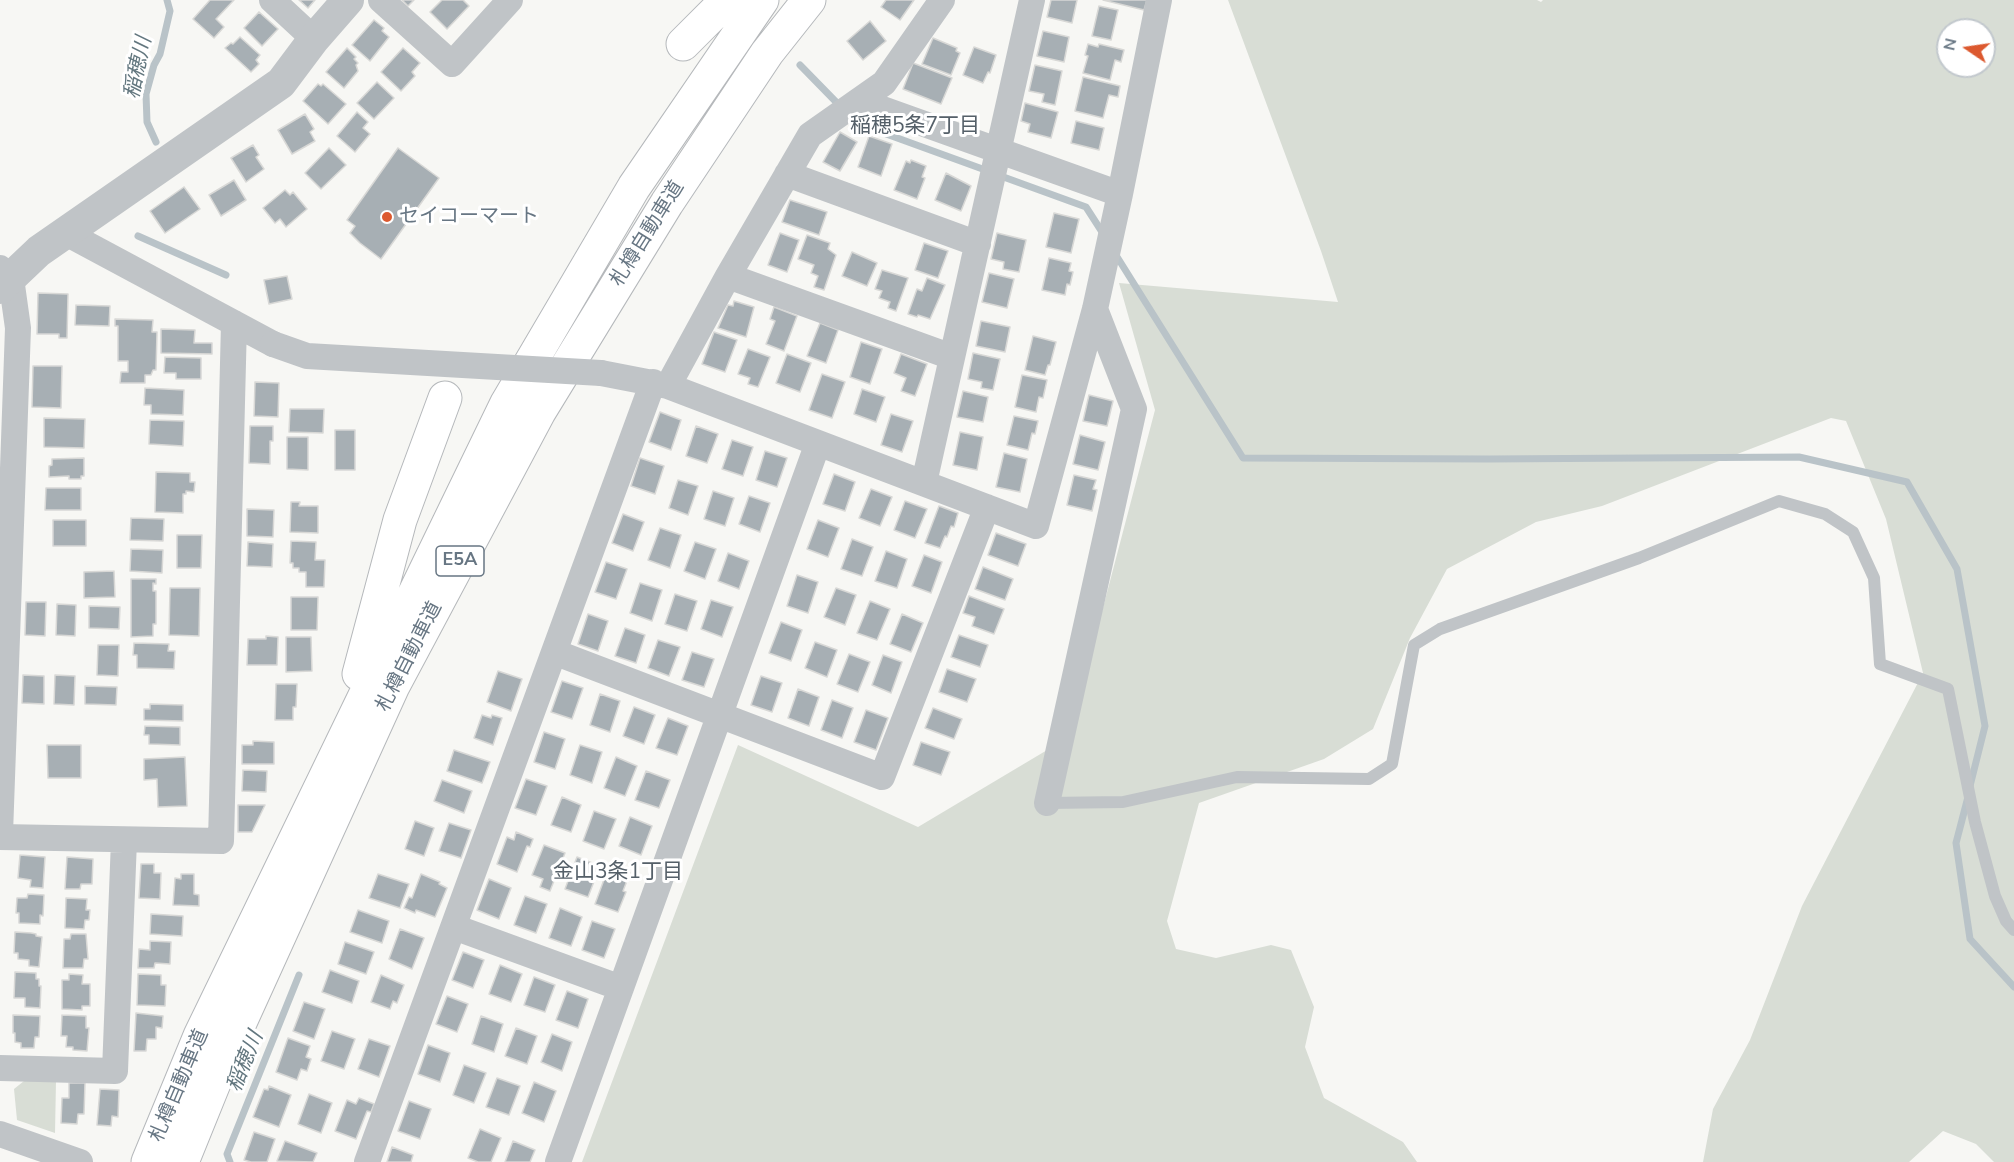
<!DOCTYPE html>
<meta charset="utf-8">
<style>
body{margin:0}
#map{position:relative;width:2014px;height:1162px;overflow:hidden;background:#f7f7f4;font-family:"Nunito Sans",sans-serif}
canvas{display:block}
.north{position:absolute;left:1936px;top:18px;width:60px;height:60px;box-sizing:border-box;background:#fff;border:2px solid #c2c8cd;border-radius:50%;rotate:283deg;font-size:16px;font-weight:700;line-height:24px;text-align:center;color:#677683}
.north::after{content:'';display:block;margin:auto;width:21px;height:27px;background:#dc592f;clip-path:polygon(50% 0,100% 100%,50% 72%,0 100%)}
</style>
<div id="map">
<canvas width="2014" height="1162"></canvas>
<div class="north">N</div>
</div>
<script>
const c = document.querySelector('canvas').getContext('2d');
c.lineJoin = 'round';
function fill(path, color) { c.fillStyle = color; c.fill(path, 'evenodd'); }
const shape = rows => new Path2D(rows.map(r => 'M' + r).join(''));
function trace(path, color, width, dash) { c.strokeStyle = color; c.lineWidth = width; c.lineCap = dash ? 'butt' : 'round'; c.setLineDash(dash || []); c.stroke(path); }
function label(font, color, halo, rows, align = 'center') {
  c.font = font + ' "Nunito Sans","Noto Sans JP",sans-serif'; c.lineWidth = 6; c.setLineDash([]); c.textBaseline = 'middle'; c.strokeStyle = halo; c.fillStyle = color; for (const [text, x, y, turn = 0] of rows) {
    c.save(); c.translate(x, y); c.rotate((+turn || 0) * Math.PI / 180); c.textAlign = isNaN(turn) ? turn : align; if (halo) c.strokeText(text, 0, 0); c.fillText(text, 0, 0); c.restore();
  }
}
const green = shape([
 [1228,0,1537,0,1541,2,1543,0,2014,0,2014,1162,1994,1162,1976,1144,1943,1131,1909,1162,1703,1162,1713,1109,1750,1040,1802,906,1923,673,1886,519,1846,421,1831,418,1602,506,1536,522,1447,569,1410,638,1373,729,1324,759,1199,803,1167,921,1176,949,1216,958,1271,945,1291,950,1314,1007,1305,1047,1324,1098,1403,1142,1417,1162,582,1162,738,745,918,827,1069,737,1155,410,1119,283,1338,302,1321,251],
 [1948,30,1984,30,1984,66,1948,66],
 [24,1081,56,1081,55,1133,17,1120,14,1089]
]);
const stream = shape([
 [800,65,841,107],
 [849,115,856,123,988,171],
 [156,142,147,122,146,94,154,65,160,54,170,11,167,0],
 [998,175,1086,207,1104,235],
 [138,236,226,275],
 [1114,252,1243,458,1489,459,1799,457,1907,482,1957,569,1985,726,1970,786],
 [1968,797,1956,843,1970,939,2014,987],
 [230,1162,227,1154,299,975]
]);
const building = shape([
 [210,0,234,0,216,19,224,27,214,38,193,19,210,0],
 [299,0,315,0,308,8,299,0],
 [402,0,414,0,408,6,402,0],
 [442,0,463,0,469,6,447,29,430,12,442,0],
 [886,0,914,0,900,20,881,7,886,0],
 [1051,0,1077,0,1072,23,1047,17,1051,0],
 [1103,0,1147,0,1144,10,1103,0],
 [1099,6,1118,10,1111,40,1092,36,1099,6],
 [259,12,278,29,262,46,244,28,259,12],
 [374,20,384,28,382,31,389,37,370,61,352,45,374,20],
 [870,21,886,41,863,60,847,41,870,21],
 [1043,31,1069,37,1064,62,1037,56,1043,31],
 [240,37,260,55,256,60,259,64,251,72,225,48,231,43,233,44,240,37],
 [933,38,957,48,956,51,960,53,951,75,922,64,933,38],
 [1088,44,1098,47,1099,44,1124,50,1121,62,1115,60,1110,80,1083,73,1088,56,1085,55,1088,44],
 [974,47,996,55,990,73,988,72,983,83,963,75,974,47],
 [347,48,356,57,354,59,358,63,356,65,358,71,344,88,326,72,347,48],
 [403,48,420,63,412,72,415,76,401,91,381,72,403,48],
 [913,63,952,78,941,104,903,89,913,63],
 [1035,65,1062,71,1055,105,1042,102,1044,94,1029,91,1035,65],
 [1083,77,1120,86,1118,97,1109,95,1103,118,1075,111,1083,77],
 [377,82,394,98,374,119,357,103,377,82],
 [318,84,321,86,323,84,346,104,328,124,303,101,318,84],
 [1025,103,1058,112,1051,138,1028,132,1030,124,1021,121,1025,103],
 [357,112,368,122,363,128,370,134,355,152,337,136,357,112],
 [305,114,314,129,310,132,315,141,292,154,278,130,305,114],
 [1076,121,1104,128,1099,150,1071,143,1076,121],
 [840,132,857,142,840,171,823,162,840,132],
 [869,136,892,144,881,176,858,167,869,136],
 [253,145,259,155,256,157,264,169,246,182,231,158,253,145],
 [329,148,346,165,321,189,305,173,329,148],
 [398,148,439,178,381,259,360,243,350,233,355,226,347,220,398,148],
 [911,160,926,166,922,177,925,178,917,199,894,190,906,161,910,163,911,160],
 [946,173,971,186,961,211,935,200,946,173],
 [234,180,246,200,221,216,209,195,234,180],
 [184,187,200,209,165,233,150,211,184,187],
 [285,190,290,195,293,192,307,209,286,227,280,219,275,223,263,208,285,190],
 [790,200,827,212,819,235,782,222,790,200],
 [1054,213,1079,219,1071,253,1046,247,1054,213],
 [780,233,799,240,787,272,768,265,780,233],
 [997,233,1026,240,1019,272,1003,269,1004,262,991,259,997,233],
 [807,235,830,243,828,249,836,255,824,290,814,287,818,276,811,273,814,265,798,259,807,235],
 [924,243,948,251,938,278,915,270,924,243],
 [852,252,877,263,867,286,842,276,852,252],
 [1049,258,1071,263,1069,271,1073,272,1070,285,1067,284,1065,295,1042,290,1049,258],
 [882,270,908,278,896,311,888,308,890,302,879,298,882,291,875,289,882,270],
 [989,273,1014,279,1007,308,982,302,989,273],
 [287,276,292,299,269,304,264,280,287,276],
 [927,278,945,285,930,319,918,315,917,317,908,314,917,289,922,291,927,278],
 [38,293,68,294,67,338,59,338,59,334,37,334,38,293],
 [734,301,754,307,746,337,718,328,728,305,733,306,734,301],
 [76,305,110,306,109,326,75,325,76,305],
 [774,307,797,316,784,351,766,344,775,321,770,319,774,307],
 [115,319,153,320,152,332,157,332,156,370,153,370,151,375,145,375,145,383,120,383,121,372,128,372,128,361,118,361,118,326,115,326,115,319],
 [981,321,1010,327,1005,352,976,346,981,321],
 [820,323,838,330,826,363,807,356,820,323],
 [161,329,195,330,194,343,212,343,212,354,161,353,161,329],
 [714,332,737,340,725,372,702,364,714,332],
 [1033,336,1056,342,1050,365,1048,365,1045,375,1025,370,1033,336],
 [861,342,882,349,870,384,850,377,861,342],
 [748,349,770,357,758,387,748,384,750,378,738,374,748,349],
 [973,353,1000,359,993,390,981,388,982,382,968,379,973,353],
 [787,354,811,363,800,392,776,383,787,354],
 [901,354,927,364,915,396,901,391,906,378,894,373,901,354],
 [165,357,201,358,201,379,176,379,176,373,164,373,165,357],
 [33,366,62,366,61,408,32,407,33,366],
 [822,374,845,382,832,418,809,410,822,374],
 [1022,375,1047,380,1043,398,1039,397,1036,412,1015,407,1022,375],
 [255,382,279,383,278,417,254,416,255,382],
 [145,388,184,390,183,415,151,414,151,405,144,405,145,388],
 [862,389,885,397,876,422,854,414,862,389],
 [963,391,988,397,983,422,957,417,963,391],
 [1089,395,1113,401,1107,426,1083,421,1089,395],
 [290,409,324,409,323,433,289,432,290,409],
 [660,412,681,420,671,450,649,442,660,412],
 [891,414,913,421,902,452,881,445,891,414],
 [1014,416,1038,421,1035,434,1032,433,1028,450,1007,445,1014,416],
 [44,418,85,419,84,448,44,447,44,418],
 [150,420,184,421,183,446,149,444,150,420],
 [250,426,273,426,273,441,270,441,270,464,249,463,250,426],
 [696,426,718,434,707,463,686,456,696,426],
 [335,430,355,430,355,470,335,470,335,430],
 [960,432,983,437,977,470,953,465,960,432],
 [1080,435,1105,442,1098,470,1073,464,1080,435],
 [287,437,308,437,308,470,287,469,287,437],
 [732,440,753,447,743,476,722,469,732,440],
 [765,451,787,458,777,487,756,480,765,451],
 [1004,453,1027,459,1020,492,996,487,1004,453],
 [84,458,84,476,81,476,81,479,69,479,69,476,49,477,49,466,52,465,52,459,84,458],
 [640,458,664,466,655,494,631,486,640,458],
 [156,472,190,473,190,482,195,482,194,492,186,491,186,494,183,494,183,513,155,512,156,472],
 [834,474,855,482,845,511,823,504,834,474],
 [1074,475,1096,480,1093,489,1097,490,1092,511,1067,505,1074,475],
 [678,480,698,486,688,515,669,508,678,480],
 [46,488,81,488,81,510,45,510,46,488],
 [871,489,892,497,880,526,859,518,871,489],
 [713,491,734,498,725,526,704,519,713,491],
 [749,496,770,503,760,532,739,524,749,496],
 [905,501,927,509,915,538,894,530,905,501],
 [291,502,300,502,299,506,318,506,318,533,290,532,291,502],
 [939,506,958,513,954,527,951,526,947,537,945,536,940,548,925,543,939,506],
 [247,509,274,510,273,537,247,536,247,509],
 [623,514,644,522,633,551,612,543,623,514],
 [131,518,164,519,163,541,130,540,131,518],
 [53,520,86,520,86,546,53,546,53,520],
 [818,520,839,528,828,557,807,549,818,520],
 [660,528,681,535,670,568,648,560,660,528],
 [996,533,1026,544,1018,566,988,555,996,533],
 [177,535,202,535,201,568,177,568,177,535],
 [852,539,873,547,862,576,841,569,852,539],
 [291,541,316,542,315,560,325,560,324,587,306,587,306,572,299,572,299,568,293,568,293,563,290,563,291,541],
 [248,542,273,544,272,567,247,566,248,542],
 [695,542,716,549,705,579,684,571,695,542],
 [131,549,163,550,162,573,130,571,131,549],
 [886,551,907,559,897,588,875,581,886,551],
 [728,553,749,561,739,589,718,581,728,553],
 [924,555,942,562,931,593,912,586,924,555],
 [606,562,627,569,616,599,595,592,606,562],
 [983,567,1013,579,1005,600,975,589,983,567],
 [114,571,115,597,84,598,84,572,114,571],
 [797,575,818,582,808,613,787,606,797,575],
 [131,579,156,579,156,584,153,583,153,591,156,591,156,624,153,624,153,636,131,637,131,579],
 [640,583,662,590,652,621,630,613,640,583],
 [170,588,200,588,199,636,169,635,170,588],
 [836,588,856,595,845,625,824,617,836,588],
 [675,594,697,601,687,631,665,624,675,594],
 [969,596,1004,609,994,634,972,626,975,617,963,613,969,596],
 [291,597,318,597,317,630,291,630,291,597],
 [711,600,733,607,722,637,701,629,711,600],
 [870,601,890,609,877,640,857,633,870,601],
 [26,602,46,602,45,636,25,635,26,602],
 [57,604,76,605,75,636,56,635,57,604],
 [89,606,120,607,119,629,89,628,89,606],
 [588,614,608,621,598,651,578,644,588,614],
 [902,614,923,623,911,652,890,644,902,614],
 [781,622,802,630,791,661,769,653,781,622],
 [625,628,645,635,636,663,615,656,625,628],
 [959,635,988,645,980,667,951,657,959,635],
 [266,636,278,637,277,665,247,665,248,639,266,639,266,636],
 [286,637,311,637,312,671,286,672,286,637],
 [658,640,680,647,669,676,648,668,658,640],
 [815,642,837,650,827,677,805,668,815,642],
 [134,643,169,644,168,651,175,651,174,669,137,668,137,655,133,655,134,643],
 [98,645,119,645,118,676,97,675,98,645],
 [692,652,714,659,704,687,682,680,692,652],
 [849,654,870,662,858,692,837,684,849,654],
 [883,655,902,662,891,693,872,685,883,655],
 [947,669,976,679,967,702,939,692,947,669],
 [498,671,522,679,511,711,487,702,498,671],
 [23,675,44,676,44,704,22,703,23,675],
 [55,675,75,676,74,705,54,704,55,675],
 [761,676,782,683,772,712,751,705,761,676],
 [562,681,583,688,572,719,551,712,562,681],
 [276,684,297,684,296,707,293,707,293,720,275,720,276,684],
 [85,686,117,687,116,705,85,704,85,686],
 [798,689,819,697,809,726,788,718,798,689],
 [600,694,620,701,610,732,590,725,600,694],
 [832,700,853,708,842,738,821,730,832,700],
 [150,704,183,705,183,721,144,720,144,709,150,709,150,704],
 [634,707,655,715,644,744,623,736,634,707],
 [933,708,962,719,954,739,925,728,933,708],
 [866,710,888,718,876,750,854,742,866,710],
 [482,715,491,718,492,715,502,718,493,745,474,738,482,715],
 [668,718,688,726,677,755,656,748,668,718],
 [145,726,180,727,180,745,149,744,149,735,144,735,145,726],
 [544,732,565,739,555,769,534,762,544,732],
 [253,741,274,742,274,764,242,764,242,745,253,745,253,741],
 [921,742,950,752,941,775,913,765,921,742],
 [47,745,81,745,81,778,48,778,47,745],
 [580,745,602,752,592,783,570,775,580,745],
 [454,750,490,762,482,783,447,771,454,750],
 [185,757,187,806,158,807,157,779,144,780,144,759,185,757],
 [616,757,637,766,625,796,604,788,616,757],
 [243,770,267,771,266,792,242,791,243,770],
 [646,771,670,780,659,808,635,800,646,771],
 [526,779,547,786,536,815,515,808,526,779],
 [442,780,472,791,464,813,434,801,442,780],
 [562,797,581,805,571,832,551,825,562,797],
 [238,805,265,805,252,832,238,832,238,805],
 [594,811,616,819,604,849,583,841,594,811],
 [630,817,652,826,641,855,619,846,630,817],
 [415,821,434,828,424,856,405,849,415,821],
 [449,823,471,830,461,858,439,851,449,823],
 [516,832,533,839,530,847,527,846,517,872,497,864,507,837,514,840,516,832],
 [544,845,565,853,550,891,540,887,543,879,532,875,544,845],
 [20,855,45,857,43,888,30,887,31,880,18,878,20,855],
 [67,857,93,859,92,884,81,884,80,889,65,889,67,857],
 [577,857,600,866,588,897,565,889,577,857],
 [141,864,154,864,154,873,161,873,160,899,139,898,141,864],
 [609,866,630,873,623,891,626,892,618,912,595,904,609,866],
 [181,874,194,874,194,894,199,895,199,906,173,905,175,878,181,879,181,874],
 [378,874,409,884,400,908,369,898,378,874],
 [421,874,440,882,439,884,447,888,435,917,416,910,415,913,404,908,409,897,412,898,421,874],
 [489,879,511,888,499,919,477,910,489,879],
 [28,894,44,895,43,916,40,915,40,924,19,923,19,913,16,913,17,898,27,898,28,894],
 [525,896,547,904,536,933,514,925,525,896],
 [66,898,87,899,86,910,90,910,89,920,85,920,84,929,65,928,66,898],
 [560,908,582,917,571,946,549,938,560,908],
 [358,910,389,921,382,943,350,932,358,910],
 [151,914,183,916,182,936,150,934,151,914],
 [592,921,615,929,604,958,582,950,592,921],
 [400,929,424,938,412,969,389,959,400,929],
 [15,932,31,933,36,934,36,936,42,937,39,967,29,966,29,960,18,959,18,953,14,953,15,932],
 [71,934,86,934,88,959,84,959,83,968,63,968,64,939,70,939,71,934],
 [150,941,171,942,170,964,155,963,154,968,138,968,139,949,150,950,150,941],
 [345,942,374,952,366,974,338,964,345,942],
 [463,952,484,960,473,988,452,980,463,952],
 [500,965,522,974,511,1002,489,994,500,965],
 [330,970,359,981,352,1003,322,992,330,970],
 [15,972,36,973,36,979,39,979,39,986,41,986,40,1008,25,1007,25,998,14,998,15,972],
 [69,974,83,975,82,984,90,984,90,1006,82,1006,82,1010,62,1009,62,980,69,980,69,974],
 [138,974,161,975,161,985,166,985,165,1006,137,1005,138,974],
 [381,975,404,985,397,1003,393,1001,390,1009,371,1002,381,975],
 [534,977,555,985,545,1012,524,1005,534,977],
 [567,991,588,999,578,1028,556,1020,567,991],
 [447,996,468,1004,457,1032,436,1024,447,996],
 [304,1002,325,1009,314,1039,293,1031,304,1002],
 [136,1013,163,1016,162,1028,156,1027,156,1039,147,1039,146,1051,134,1051,136,1013],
 [13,1015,40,1016,39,1037,35,1037,34,1048,21,1048,21,1043,15,1042,15,1033,13,1033,13,1015],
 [62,1015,86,1016,86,1028,89,1028,87,1051,73,1050,73,1047,66,1047,67,1036,61,1036,62,1015],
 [481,1016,503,1024,494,1052,472,1044,481,1016],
 [516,1028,537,1036,527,1064,505,1056,516,1028],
 [332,1031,355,1039,344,1069,321,1061,332,1031],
 [552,1034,572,1042,562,1071,541,1062,552,1034],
 [288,1038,310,1046,306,1057,311,1059,307,1071,301,1069,297,1080,276,1072,288,1038],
 [369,1039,390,1046,379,1077,358,1069,369,1039],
 [428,1045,450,1053,440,1082,418,1074,428,1045],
 [464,1065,486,1073,474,1103,453,1095,464,1065],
 [497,1078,520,1086,509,1115,486,1107,497,1078],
 [534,1082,556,1091,544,1122,522,1113,534,1082],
 [69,1083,85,1083,84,1114,78,1114,77,1124,61,1123,62,1098,69,1098,69,1083],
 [269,1086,291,1095,279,1127,253,1117,264,1089,268,1090,269,1086],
 [100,1089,119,1090,118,1117,112,1116,111,1126,97,1125,100,1089],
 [309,1094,332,1103,321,1133,298,1124,309,1094],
 [359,1098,374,1104,371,1112,367,1111,356,1139,335,1131,347,1100,356,1104,359,1098],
 [409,1101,431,1109,420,1139,398,1131,409,1101],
 [480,1129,501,1138,491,1162,478,1162,468,1158,480,1129],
 [254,1132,275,1139,267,1162,251,1162,244,1160,254,1132],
 [285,1141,317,1153,313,1162,277,1161,285,1141],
 [513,1141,535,1150,530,1162,505,1162,513,1141],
 [392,1147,413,1155,411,1162,387,1162,392,1147]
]);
const service = shape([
 [1047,803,1123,802,1237,777,1369,779,1392,764,1414,645,1440,629,1639,558,1779,501,1825,514,1853,532,1874,578,1880,664,1948,689,1975,822,1995,896,2006,921,2014,930]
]);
const minor = shape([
 [272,0,314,39],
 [381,0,452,64,510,0],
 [860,101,1120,194],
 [787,174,978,244],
 [66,233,273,344],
 [728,276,952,357],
 [601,373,668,386,1036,526,1095,309,1120,194,1159,0],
 [668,386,728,276,810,135,884,83,942,0],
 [924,483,1032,0],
 [554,652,882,777,987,507],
 [1047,803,1134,409,1095,309],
 [0,834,18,328,11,278,0,268],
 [0,837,221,841,234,323],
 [454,927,621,988],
 [0,1068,115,1071,124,840],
 [0,1134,80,1162],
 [367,1162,653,382],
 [558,1162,818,443]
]);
const tertiary = shape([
 [0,288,39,251,281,83,314,39,348,0]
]);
const motorway = shape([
 [683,44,727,0],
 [359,674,400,520,445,398],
 [148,1162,200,1036,507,403,634,187,762,0],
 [182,1162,227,1051,393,686,539,412,667,203,767,53,809,0]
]);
const minorBridge = shape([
 [273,344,307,356,601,373]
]);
const markers = [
 [387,217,6,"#dc592f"]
];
const shields = [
 [460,561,48]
];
const shieldNames = [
 ["E5A",460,561]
];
const poiNames = [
 ["セイコーマート",399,217]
];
const streetNames = [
 ["札樽自動車道",648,234,-58],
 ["札樽自動車道",410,657,-63],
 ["札樽自動車道",180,1086,-67]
];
const waterNames = [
 ["稲穂川",139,68,-78],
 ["稲穂川",246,1062,-68]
];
const neighbourhoodNames = [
 ["稲穂5条7丁目",915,127],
 ["金山3条1丁目",618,873]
];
fill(green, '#d8ddd5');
trace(stream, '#b9c3c8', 7);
fill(building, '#a7afb4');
trace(building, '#d8d8d6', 1.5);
trace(motorway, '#b5b8bb', 35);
trace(service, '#c0c4c7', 12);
trace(minor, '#c0c4c7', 26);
trace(tertiary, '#c0c4c7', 32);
trace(motorway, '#fff', 33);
trace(minorBridge, '#c0c4c7', 26);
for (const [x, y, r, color] of markers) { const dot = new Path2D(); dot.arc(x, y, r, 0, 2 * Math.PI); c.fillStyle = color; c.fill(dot); trace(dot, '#fff', 2); }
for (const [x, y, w] of shields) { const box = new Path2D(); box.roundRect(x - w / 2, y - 15, w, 30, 4.5); c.fillStyle = '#fff'; c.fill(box); trace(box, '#677683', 1.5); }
label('bold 18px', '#677683', null, shieldNames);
label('20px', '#677683', '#fff', poiNames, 'left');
label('20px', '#677683', '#fff', streetNames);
label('italic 21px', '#63777f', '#fff', waterNames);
label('21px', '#556069', '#fff', neighbourhoodNames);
</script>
